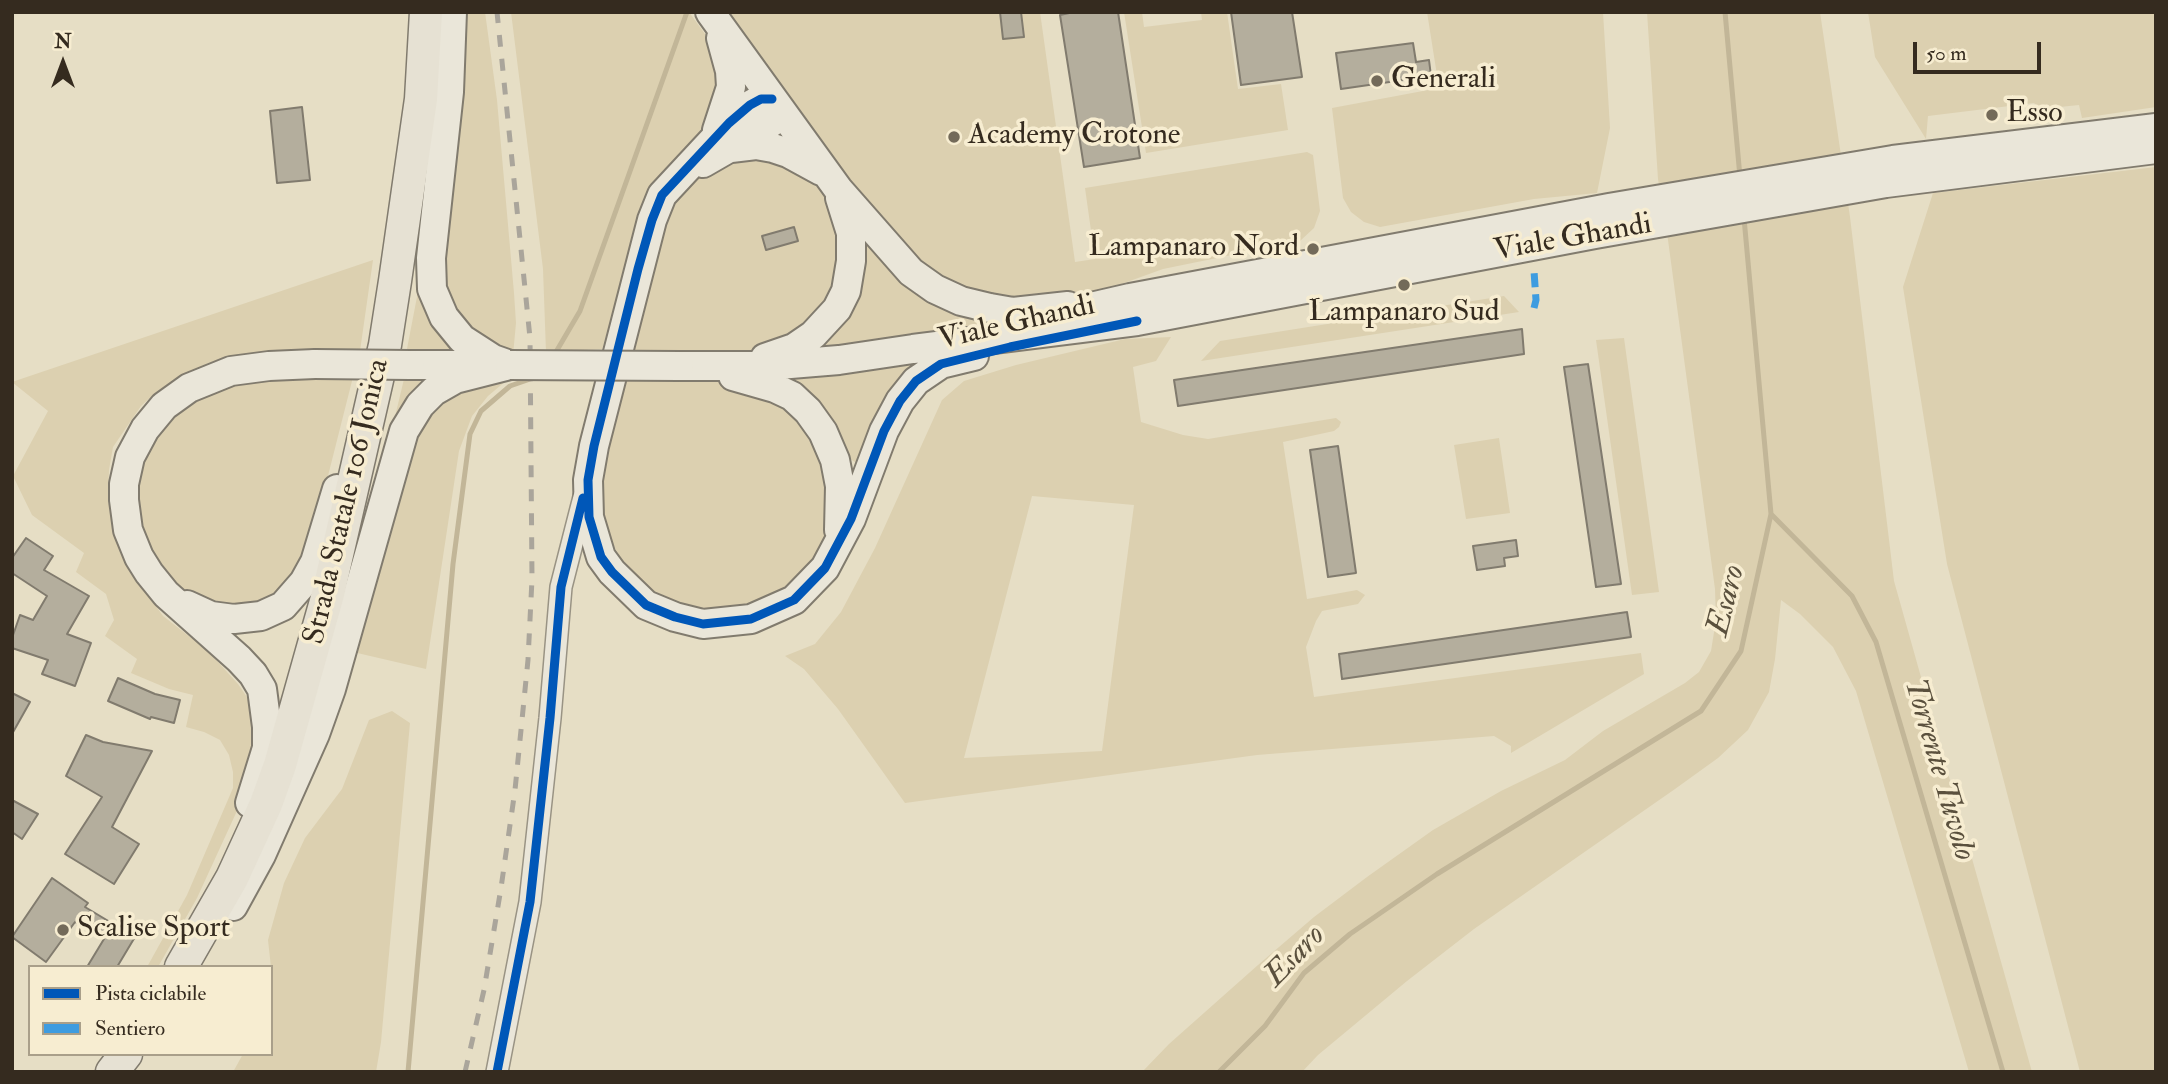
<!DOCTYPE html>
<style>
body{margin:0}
#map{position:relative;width:2168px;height:1084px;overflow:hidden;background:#e6dec5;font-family:"IM FELL Double Pica",serif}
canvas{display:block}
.frame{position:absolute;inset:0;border:14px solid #352b1f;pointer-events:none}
.legend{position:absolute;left:28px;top:965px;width:245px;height:91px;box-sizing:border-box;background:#f7edd1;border:2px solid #a99f8a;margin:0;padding:9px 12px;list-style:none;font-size:21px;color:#352b1f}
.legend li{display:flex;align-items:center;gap:14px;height:35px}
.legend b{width:35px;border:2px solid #a99f8a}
.north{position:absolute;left:28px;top:28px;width:70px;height:70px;-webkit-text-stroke:5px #f7edd1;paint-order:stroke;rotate:0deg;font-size:19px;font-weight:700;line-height:28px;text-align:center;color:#352b1f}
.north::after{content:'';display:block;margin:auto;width:24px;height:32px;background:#352b1f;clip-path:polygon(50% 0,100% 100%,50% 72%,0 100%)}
.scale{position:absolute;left:1913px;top:42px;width:128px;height:32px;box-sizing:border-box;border:4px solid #352b1f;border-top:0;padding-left:9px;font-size:21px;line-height:24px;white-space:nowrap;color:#352b1f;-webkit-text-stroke:5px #f7edd1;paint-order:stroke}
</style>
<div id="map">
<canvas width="2168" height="1084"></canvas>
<div class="frame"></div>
<ul class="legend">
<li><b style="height:9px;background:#0057b8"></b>Pista ciclabile</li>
<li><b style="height:9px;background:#3e9ce0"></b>Sentiero</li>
</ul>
<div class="north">N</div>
<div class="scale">50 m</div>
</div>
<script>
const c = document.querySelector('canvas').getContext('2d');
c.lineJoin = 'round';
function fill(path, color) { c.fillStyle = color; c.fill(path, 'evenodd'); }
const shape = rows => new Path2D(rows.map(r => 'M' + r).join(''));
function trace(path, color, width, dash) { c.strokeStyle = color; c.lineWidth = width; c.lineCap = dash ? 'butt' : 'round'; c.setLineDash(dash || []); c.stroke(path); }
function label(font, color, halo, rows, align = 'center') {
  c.font = font + ' "IM FELL Double Pica",serif'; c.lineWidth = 7; c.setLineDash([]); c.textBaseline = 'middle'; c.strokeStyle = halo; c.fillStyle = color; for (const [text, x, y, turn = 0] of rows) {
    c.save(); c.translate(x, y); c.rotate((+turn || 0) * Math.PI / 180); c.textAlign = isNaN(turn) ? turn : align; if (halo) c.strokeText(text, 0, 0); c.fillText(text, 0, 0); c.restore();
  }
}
const green = shape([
 [460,12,485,12,497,100,514,293,516,323,513,355,478,342,446,300,441,256],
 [511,12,689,12,705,34,719,75,714,117,673,167,651,186,602,349,546,352,543,269],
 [719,12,1040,12,1075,262,1095,259,1085,188,1307,152,1313,155,1320,211,1314,228,1300,241,1163,269,1102,291,1069,298,1006,303,946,287,899,247],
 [1124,12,1142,12,1144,27,1202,20,1201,12,1227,12,1238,89,1281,84,1288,130,1146,153],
 [1427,12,1603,12,1610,128,1597,193,1534,199,1380,227,1364,222,1351,212,1343,198,1332,108,1439,88],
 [1647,12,1820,12,1850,217,1894,581,2032,1072,1969,1072,1856,691,1833,647,1800,614,1781,600,1775,659,1769,692,1748,730,1718,758,1675,789,1474,929,1407,981,1318,1055,1302,1072,1142,1072,1169,1044,1258,965,1314,917,1367,877,1433,830,1501,791,1565,760,1603,731,1685,683,1699,672,1711,651,1716,620,1715,589,1668,240,1658,179],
 [1868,12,2156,12,2156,107,2082,118,2079,105,2040,109,2034,103,1928,116,1926,139,1875,57],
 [746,156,787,162,823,187,838,214,843,271,817,322,772,349,749,353,625,353,669,199,708,167],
 [2156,167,2156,1072,2080,1072,1947,564,1903,287,1933,193],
 [861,228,990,318,984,322,968,326,826,352,820,345],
 [373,260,360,351,270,353,236,356,208,363,155,393,141,406,113,447,109,470,108,498,113,530,124,556,136,578,163,616,208,651,238,684,251,703,257,726,253,776,197,898,158,967,147,967,187,895,233,788,233,772,229,755,220,740,204,732,186,727,193,695,169,689,131,673,137,659,105,636,114,620,106,594,76,572,84,553,32,515,13,476,48,411,12,382],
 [421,276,451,347,450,352,406,354],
 [1504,296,1519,312,1201,361,1220,341],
 [1171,337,1156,361,1133,367,1141,422,1183,435,1208,439,1336,418,1341,422,1339,427,1334,431,1283,442,1307,599,1357,590,1365,595,1358,604,1322,611,1316,621,1306,647,1314,697,1641,653,1644,674,1511,753,1511,746,1494,736,1257,755,905,803,838,709,804,669,785,656,815,644,841,612,875,548,942,400,964,381,1016,365,1125,339],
 [1032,496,1134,505,1102,751,964,758],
 [1624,338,1659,592,1632,595,1596,340],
 [943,353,862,460,855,462,845,456,794,382,796,376],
 [353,377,309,551,294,583,248,612,198,603,171,584,139,530,136,500,138,471,164,421,177,408,235,379],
 [727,378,779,394,828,448,830,542,799,584,752,609,703,613,665,600,638,580,622,561,605,529,601,502,604,456,625,379],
 [404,379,419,379,423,385,388,446],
 [507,380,488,396,472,416,459,451,426,669,353,652,411,439,426,416,451,391],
 [1499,438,1510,513,1466,519,1454,445],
 [392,711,410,723,381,1042,376,1072,233,1072,243,1054,271,1054,271,967,268,940,284,883,305,838,342,789,369,720]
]);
const stream = shape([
 [1725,12,1740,177],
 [553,357,580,311,687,12],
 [1771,514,1852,596,1876,642,2003,1072],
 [408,1072,453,564,470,434,481,411,510,386,536,377],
 [1219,1072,1265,1026,1304,973,1350,934,1437,874,1701,711,1741,651,1771,514,1744,218]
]);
const building = shape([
 [1000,12,1021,12,1024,37,1003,39,1000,12],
 [1074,12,1118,12,1140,158,1084,167,1060,15,1074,12],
 [1231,12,1292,12,1302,77,1241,85,1231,12],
 [1413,43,1416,62,1429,60,1431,76,1341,89,1336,53,1413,43],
 [302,107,310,180,277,183,270,111,302,107],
 [794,227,798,241,766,250,762,236,794,227],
 [1522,329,1524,354,1178,406,1174,380,1522,329],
 [1588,364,1621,584,1596,587,1564,367,1588,364],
 [1338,446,1356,573,1328,577,1310,450,1338,446],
 [26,538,53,556,44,570,89,596,67,634,91,643,75,686,42,674,48,660,12,648,12,638,20,615,33,620,47,596,12,573,12,558,26,538],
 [1516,540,1518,556,1504,558,1505,566,1477,570,1473,546,1516,540],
 [1627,612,1631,637,1342,679,1339,654,1627,612],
 [118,678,155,694,180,700,174,723,151,717,150,719,108,701,118,678],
 [12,693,30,702,12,734,12,693],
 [86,735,103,742,152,751,112,827,139,844,114,884,65,854,102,797,66,776,86,735],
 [12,800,38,814,22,839,12,832,12,800],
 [52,878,88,903,85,907,135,937,117,967,87,967,104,939,75,922,46,962,12,937,52,878]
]);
const street = shape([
 [497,1072,530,902,550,718,561,587,584,497]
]);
const secondary = shape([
 [452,12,449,92,431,258,432,289,444,317,462,339,493,359,510,365],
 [710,12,838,189,911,272,935,289,961,301,990,308,1013,312,1068,306],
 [772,99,761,99,750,105,729,123,662,195,652,220,594,446,588,480,589,517,601,557,612,572,646,605,675,617,703,624,751,619,794,600,825,568,851,519,884,431,900,401,916,381,941,364,974,356],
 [717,130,731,87,730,71,721,38],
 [731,148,756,145,773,148,788,153,821,171],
 [703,163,762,129,776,119,781,111],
 [1052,316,1130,298,1609,208,1893,160,2156,128],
 [765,358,794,348,813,335,837,309,846,291,851,261,851,233,840,198],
 [410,365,476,365],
 [679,366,766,366,839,360,913,349,1137,321,1595,234,1886,183,2156,149],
 [733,376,775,388,792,396,808,411,823,432,835,460,840,486,839,530],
 [187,605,211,616,234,619,261,616,283,606,304,582,315,562,337,489],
 [250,803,267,748,267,727,262,689,253,674,239,659,166,594,149,573,139,557,128,530,124,500,124,484,130,457,145,429,164,406,189,388,231,371,269,366,315,364],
 [233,906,261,855,315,734,331,689,404,431,420,405,434,391,455,379,510,365]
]);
const primary = shape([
 [181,967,232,878,266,804,280,765,328,594,385,345,395,281,421,99,426,12],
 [112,1072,126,1054]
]);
const rail = shape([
 [465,1072,484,990,501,888,515,790,528,660,532,579,530,338,497,12]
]);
const secondaryBridge = shape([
 [315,364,410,365],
 [510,365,679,366]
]);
const quiet = shape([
 [1534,308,1536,300,1534,271]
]);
const cycleway = shape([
 [772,99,761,99,750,105,729,123,662,195,652,220,638,269,594,446,588,480,589,517,601,557,612,572,646,605,675,617,703,624,751,619,794,600,825,568,851,519,884,431,900,401,916,381,941,364,1010,347,1137,321],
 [497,1072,530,902,550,718,561,587,583,498]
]);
const markers = [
 [1377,81,7,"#736a59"],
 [1992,115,7,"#736a59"],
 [954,137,7,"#736a59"],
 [1313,249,7,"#736a59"],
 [1404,285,7,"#736a59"],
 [63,930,7,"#736a59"]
];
const poiNames = [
 ["Generali",1391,81],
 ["Esso",2006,115],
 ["Academy Crotone",968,137],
 ["Lampanaro Nord",1299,249,"right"],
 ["Lampanaro Sud",1404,314,"center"],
 ["Scalise Sport",77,930]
];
const streetNames = [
 ["Viale Ghandi",1573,239,-10],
 ["Viale Ghandi",1017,324,-13],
 ["Strada Statale 106 Jonica",348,502,-77]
];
const waterNames = [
 ["Esaro",1728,601,-76],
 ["Torrente Tuvolo",1938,770,74],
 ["Esaro",1296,957,-46]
];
fill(green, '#dcd0b0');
trace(stream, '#c2b698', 5);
fill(building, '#b4ae9d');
trace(building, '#817b6e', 2);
trace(street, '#999384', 24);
trace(secondary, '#817b6e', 32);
trace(primary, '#817b6e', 35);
trace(street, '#eae6d9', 21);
trace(secondary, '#eae6d9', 28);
trace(primary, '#e6e1d3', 32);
trace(rail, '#aaa59b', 5, [12, 12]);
trace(secondaryBridge, '#817b6e', 32, []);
trace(secondaryBridge, '#eae6d9', 28);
trace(quiet, '#3e9ce0', 7, [14, 7]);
trace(cycleway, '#0057b8', 9);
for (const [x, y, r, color] of markers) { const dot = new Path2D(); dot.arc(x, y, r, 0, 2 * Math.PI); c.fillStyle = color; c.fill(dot); trace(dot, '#f7edd1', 2.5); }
label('30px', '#352b1f', '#f7edd1', poiNames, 'left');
label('30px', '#352b1f', '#f7edd1', streetNames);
label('italic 32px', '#5a503d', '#f7edd1', waterNames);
</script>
